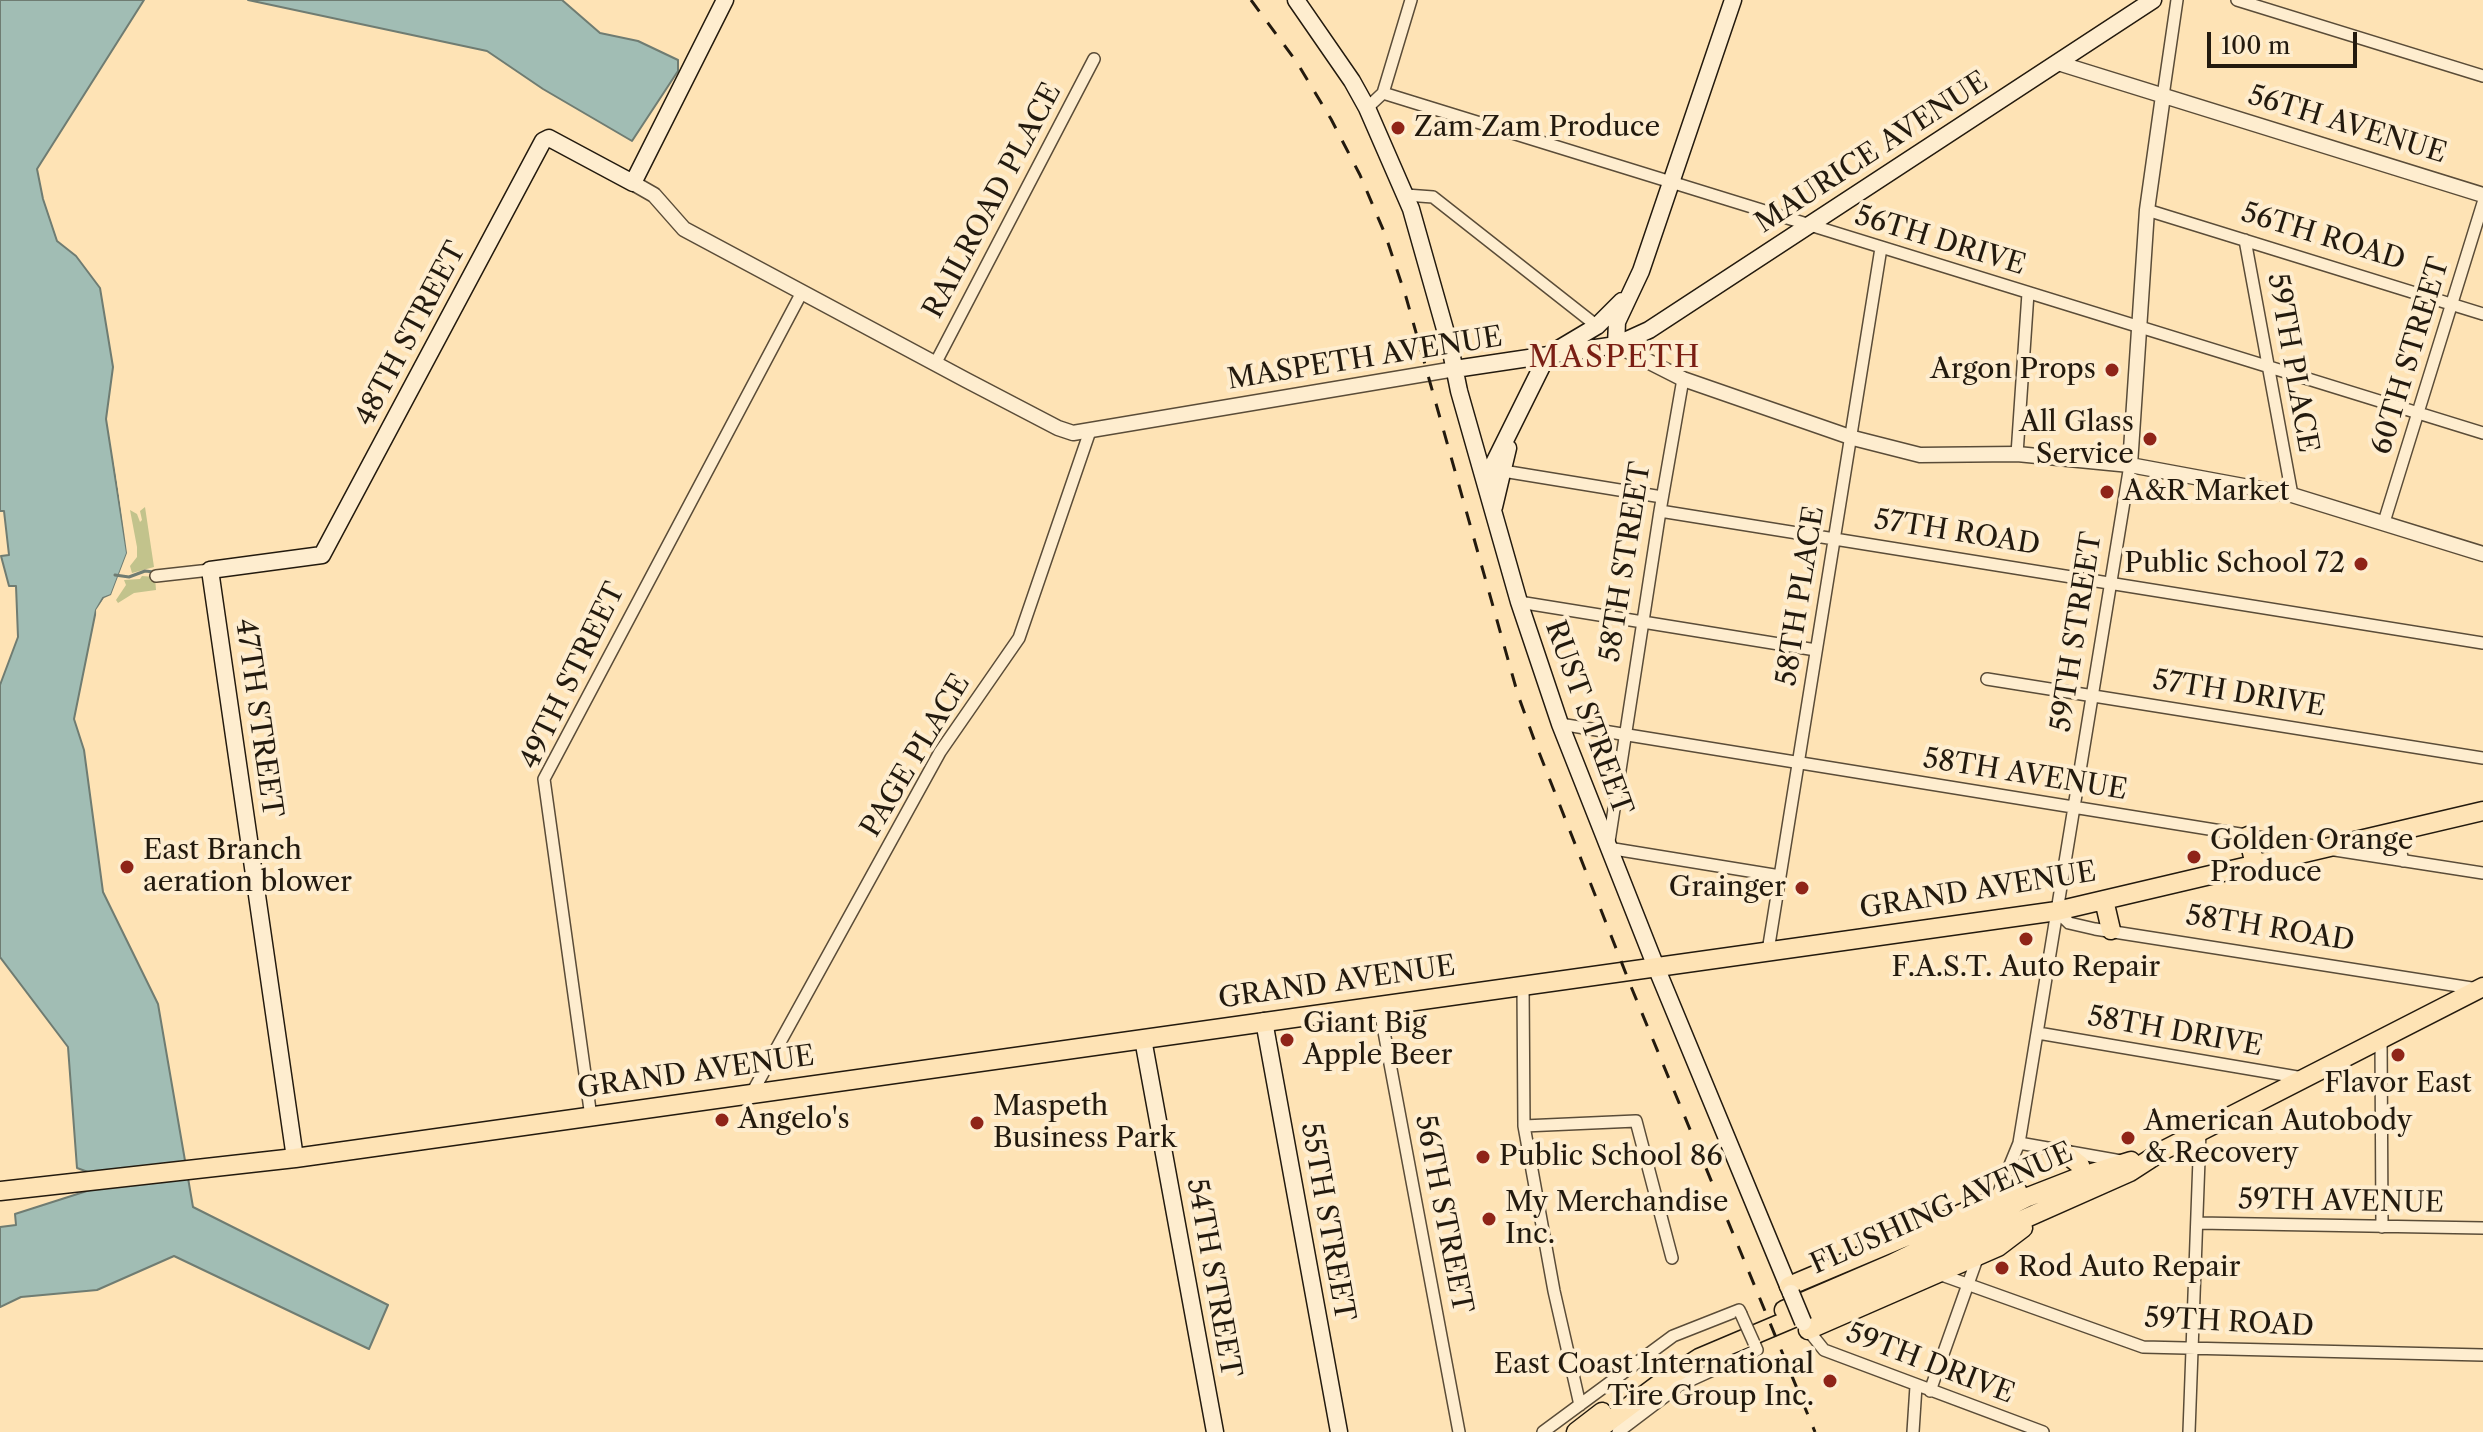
<!DOCTYPE html>
<style>
body{margin:0}
#map{position:relative;width:2483px;height:1432px;overflow:hidden;background:#fee3b5;font-family:"Libre Caslon Text",serif}
canvas{display:block}
.scale{position:absolute;left:2207px;top:32px;width:150px;height:36px;box-sizing:border-box;border:4px solid #231a0e;border-top:0;padding-left:10px;font-size:24px;line-height:28px;white-space:nowrap;color:#231a0e;-webkit-text-stroke:6px #feedcf;paint-order:stroke}
</style>
<div id="map">
<canvas width="2483" height="1432"></canvas>
<div class="scale">100 m</div>
</div>
<script>
const c = document.querySelector('canvas').getContext('2d');
c.lineJoin = 'round';
function fill(path, color) { c.fillStyle = color; c.fill(path, 'evenodd'); }
const shape = rows => new Path2D(rows.map(r => 'M' + r).join(''));
function trace(path, color, width, dash) { c.strokeStyle = color; c.lineWidth = width; c.lineCap = dash ? 'butt' : 'round'; c.setLineDash(dash || []); c.stroke(path); }
function label(font, color, halo, rows, align = 'center') {
  c.font = font + ' "Libre Caslon Text",serif'; c.lineWidth = 8; c.setLineDash([]); c.textBaseline = 'middle'; c.strokeStyle = halo; c.fillStyle = color; for (const [text, x, y, turn = 0] of rows) {
    c.save(); c.translate(x, y); c.rotate((+turn || 0) * Math.PI / 180); c.textAlign = isNaN(turn) ? turn : align; if (halo) c.strokeText(text, 0, 0); c.fillText(text, 0, 0); c.restore();
  }
}
const green = shape([
 [145,507,154,567,132,573,130,566,137,557,137,547,130,510,137,514,140,522,142,520,140,511],
 [142,576,155,577,156,590,134,593,118,603,116,600,126,585,124,580,140,579]
]);
const water = shape([
 [0,0,144,0,37,169,43,199,57,241,76,256,100,288,113,367,106,419,127,553,111,595,103,598,96,610,74,719,84,750,103,892,158,1004,193,1207,388,1305,369,1349,174,1256,97,1290,21,1297,0,1307,0,1227,16,1225,15,1214,90,1190,88,1172,77,1168,68,1047,0,957,0,685,18,637,16,586,9,586,1,556,9,555,4,511,0,511,0,0],
 [248,0,562,0,600,33,638,41,678,60,678,71,632,141,543,89,487,51,248,0]
]);
const pier = shape([
 [114,460,118,462,131,554,114,597,106,601,100,611,97,624,96,610,104,598,111,595,127,553]
]);
const stream = shape([
 [115,575,129,577,145,571,154,572]
]);
const minor = shape([
 [2237,0,2483,76],
 [1383,93,2483,433],
 [2163,96,2177,0],
 [1367,108,1383,93,1411,0],
 [1406,195,1433,197,1597,326],
 [2147,210,2483,314],
 [2245,240,2292,495],
 [935,364,1094,59],
 [1683,379,1660,511,1608,848,1780,876],
 [2017,454,2028,293],
 [1503,471,1662,497],
 [1660,511,2483,643],
 [2384,522,2483,203],
 [156,576,210,570],
 [1519,602,1816,650],
 [1987,679,2483,758],
 [1560,724,2314,846],
 [2396,832,2403,861],
 [2335,850,2483,873],
 [2057,911,2069,923,2095,929,2478,989],
 [1768,951,1881,248],
 [1523,985,1524,1126,1554,1291,1580,1405],
 [1379,1005,1459,1432],
 [2038,1033,2303,1078],
 [2381,1039,2382,1227],
 [752,1093,940,752,1019,638,1090,431],
 [591,1117,544,779,801,294],
 [1524,1126,1636,1121,1672,1258],
 [2019,1143,2121,1161],
 [1996,1199,2019,1143,2130,465],
 [2198,1223,2483,1228],
 [1936,1273,2143,1347,2483,1355],
 [1808,1330,1824,1350,2043,1432],
 [1930,1391,1978,1256],
 [1543,1432,1673,1336,1739,1310,1741,1314],
 [1618,1432,1680,1385,1757,1350,1754,1343],
 [1913,1432,1916,1386],
 [2189,1432,2200,1132]
]);
const tertiary = shape([
 [2058,63,2483,195],
 [633,183,654,195,684,229,966,380,1058,428,1073,433,1455,369],
 [1616,345,1683,379,1853,438,1920,455,2017,454,2130,465,2292,495,2483,554],
 [2130,465,2147,210,2163,96]
]);
const secondary = shape([
 [1296,0,1352,81,1367,108,1411,209,1450,347,1459,391,1519,602,1560,724,1656,967,1791,1293],
 [1616,345,1617,322,1641,271,1733,0],
 [1555,351,1597,326,1622,301],
 [1455,369,1616,345,1649,330,2153,0],
 [1486,479,1547,356],
 [1494,507,1508,448],
 [1264,1021,1339,1432],
 [1143,1039,1215,1432],
 [295,1158,210,570,322,555,543,141,549,138,633,183,725,0]
]);
const primary = shape([
 [2248,836,2255,865],
 [2104,900,2111,930],
 [2062,1151,2080,1165,2084,1185],
 [0,1191,295,1158,2057,911,2483,811],
 [1789,1286,2017,1190],
 [1784,1310,1891,1264,2028,1197,2082,1176,2131,1161],
 [1808,1330,1998,1247,2023,1228],
 [1576,1432,1602,1412],
 [1595,1432,1663,1381,1699,1358,1945,1254,2130,1172,2164,1150,2483,987]
]);
const rail = shape([
 [1251,0,1296,61,1331,119,1360,175,1385,234,1406,297,1518,695,1535,742,1632,989,1815,1432]
]);
const minorBridge = shape([
 [1741,1314,1754,1343]
]);
const secondaryBridge = shape([
 [1791,1293,1803,1322]
]);
const markers = [
 [1398,128,8,"#8f2418"],
 [2112,370,8,"#8f2418"],
 [2150,439,8,"#8f2418"],
 [2107,492,8,"#8f2418"],
 [2361,564,8,"#8f2418"],
 [2194,857,8,"#8f2418"],
 [127,867,8,"#8f2418"],
 [1802,888,8,"#8f2418"],
 [2026,939,8,"#8f2418"],
 [1287,1040,8,"#8f2418"],
 [2398,1055,8,"#8f2418"],
 [722,1120,8,"#8f2418"],
 [977,1123,8,"#8f2418"],
 [2128,1138,8,"#8f2418"],
 [1483,1157,8,"#8f2418"],
 [1489,1219,8,"#8f2418"],
 [2002,1268,8,"#8f2418"],
 [1830,1381,8,"#8f2418"]
];
const streetNames = [
 ["56TH AVENUE",2347,125,17],
 ["MAURICE AVENUE",1872,153,-33],
 ["RAILROAD PLACE",993,201,-62],
 ["56TH ROAD",2323,237,17],
 ["56TH DRIVE",1940,241,17],
 ["48TH STREET",411,334,-62],
 ["60TH STREET",2411,356,-73],
 ["MASPETH AVENUE",1365,359,-9],
 ["59TH PLACE",2292,363,80],
 ["57TH ROAD",1957,533,9],
 ["58TH STREET",1626,562,-81],
 ["58TH PLACE",1801,596,-81],
 ["59TH STREET",2077,632,-81],
 ["49TH STREET",573,676,-64],
 ["57TH DRIVE",2239,694,9],
 ["47TH STREET",258,718,82],
 ["RUST STREET",1588,718,70],
 ["PAGE PLACE",916,756,-59],
 ["58TH AVENUE",2025,775,9],
 ["GRAND AVENUE",1978,891,-9],
 ["58TH ROAD",2270,929,9],
 ["GRAND AVENUE",1337,983,-8],
 ["58TH DRIVE",2175,1032,10],
 ["GRAND AVENUE",696,1073,-8],
 ["59TH AVENUE",2341,1202,1],
 ["FLUSHING AVENUE",1942,1209,-24],
 ["56TH STREET",1443,1214,79],
 ["55TH STREET",1327,1222,80],
 ["54TH STREET",1213,1278,80],
 ["59TH ROAD",2229,1323,3],
 ["59TH DRIVE",1930,1364,21]
];
const poiNames = [
 ["Zam Zam Produce",1414,128],
 ["Argon Props",2096,370,"right"],
 ["All Glass",2134,423,"right"],
 ["Service",2134,455,"right"],
 ["A&R Market",2123,492],
 ["Public School 72",2345,564,"right"],
 ["Golden Orange",2210,841],
 ["Produce",2210,873],
 ["East Branch",143,851],
 ["aeration blower",143,883],
 ["Grainger",1786,888,"right"],
 ["F.A.S.T. Auto Repair",2026,968,"center"],
 ["Giant Big",1303,1024],
 ["Apple Beer",1303,1056],
 ["Flavor East",2398,1084,"center"],
 ["Maspeth",993,1107],
 ["Business Park",993,1139],
 ["Angelo's",738,1120],
 ["American Autobody",2144,1122],
 ["& Recovery",2144,1154],
 ["Public School 86",1499,1157],
 ["My Merchandise",1505,1203],
 ["Inc.",1505,1235],
 ["Rod Auto Repair",2018,1268],
 ["East Coast International",1814,1365,"right"],
 ["Tire Group Inc.",1814,1397,"right"]
];
const neighbourhoodNames = [
 ["MASPETH",1615,358]
];
fill(green, '#c2c38c');
fill(water, '#a1bdb4');
trace(water, '#6f7c72', 2);
fill(pier, '#fee3b5');
trace(stream, '#6f7c72', 3);
trace(minor, '#5a4c38', 14);
trace(tertiary, '#5a4c38', 17);
trace(secondary, '#231a0e', 19);
trace(primary, '#231a0e', 21);
trace(minor, '#feedcf', 11);
trace(tertiary, '#feedcf', 14);
trace(secondary, '#feedcf', 16);
trace(primary, '#fee3b5', 18);
trace(rail, '#231a0e', 3, [14, 14]);
trace(minorBridge, '#5a4c38', 14, []);
trace(secondaryBridge, '#231a0e', 19, []);
trace(minorBridge, '#feedcf', 11);
trace(secondaryBridge, '#feedcf', 16);
for (const [x, y, r, color] of markers) { const dot = new Path2D(); dot.arc(x, y, r, 0, 2 * Math.PI); c.fillStyle = color; c.fill(dot); trace(dot, '#feedcf', 3); }
label('28px', '#231a0e', '#feedcf', streetNames);
label('28px', '#231a0e', '#feedcf', poiNames, 'left');
c.letterSpacing = '2px';
label('30px', '#7a1f14', '#feedcf', neighbourhoodNames);
c.letterSpacing = '0px';
</script>
